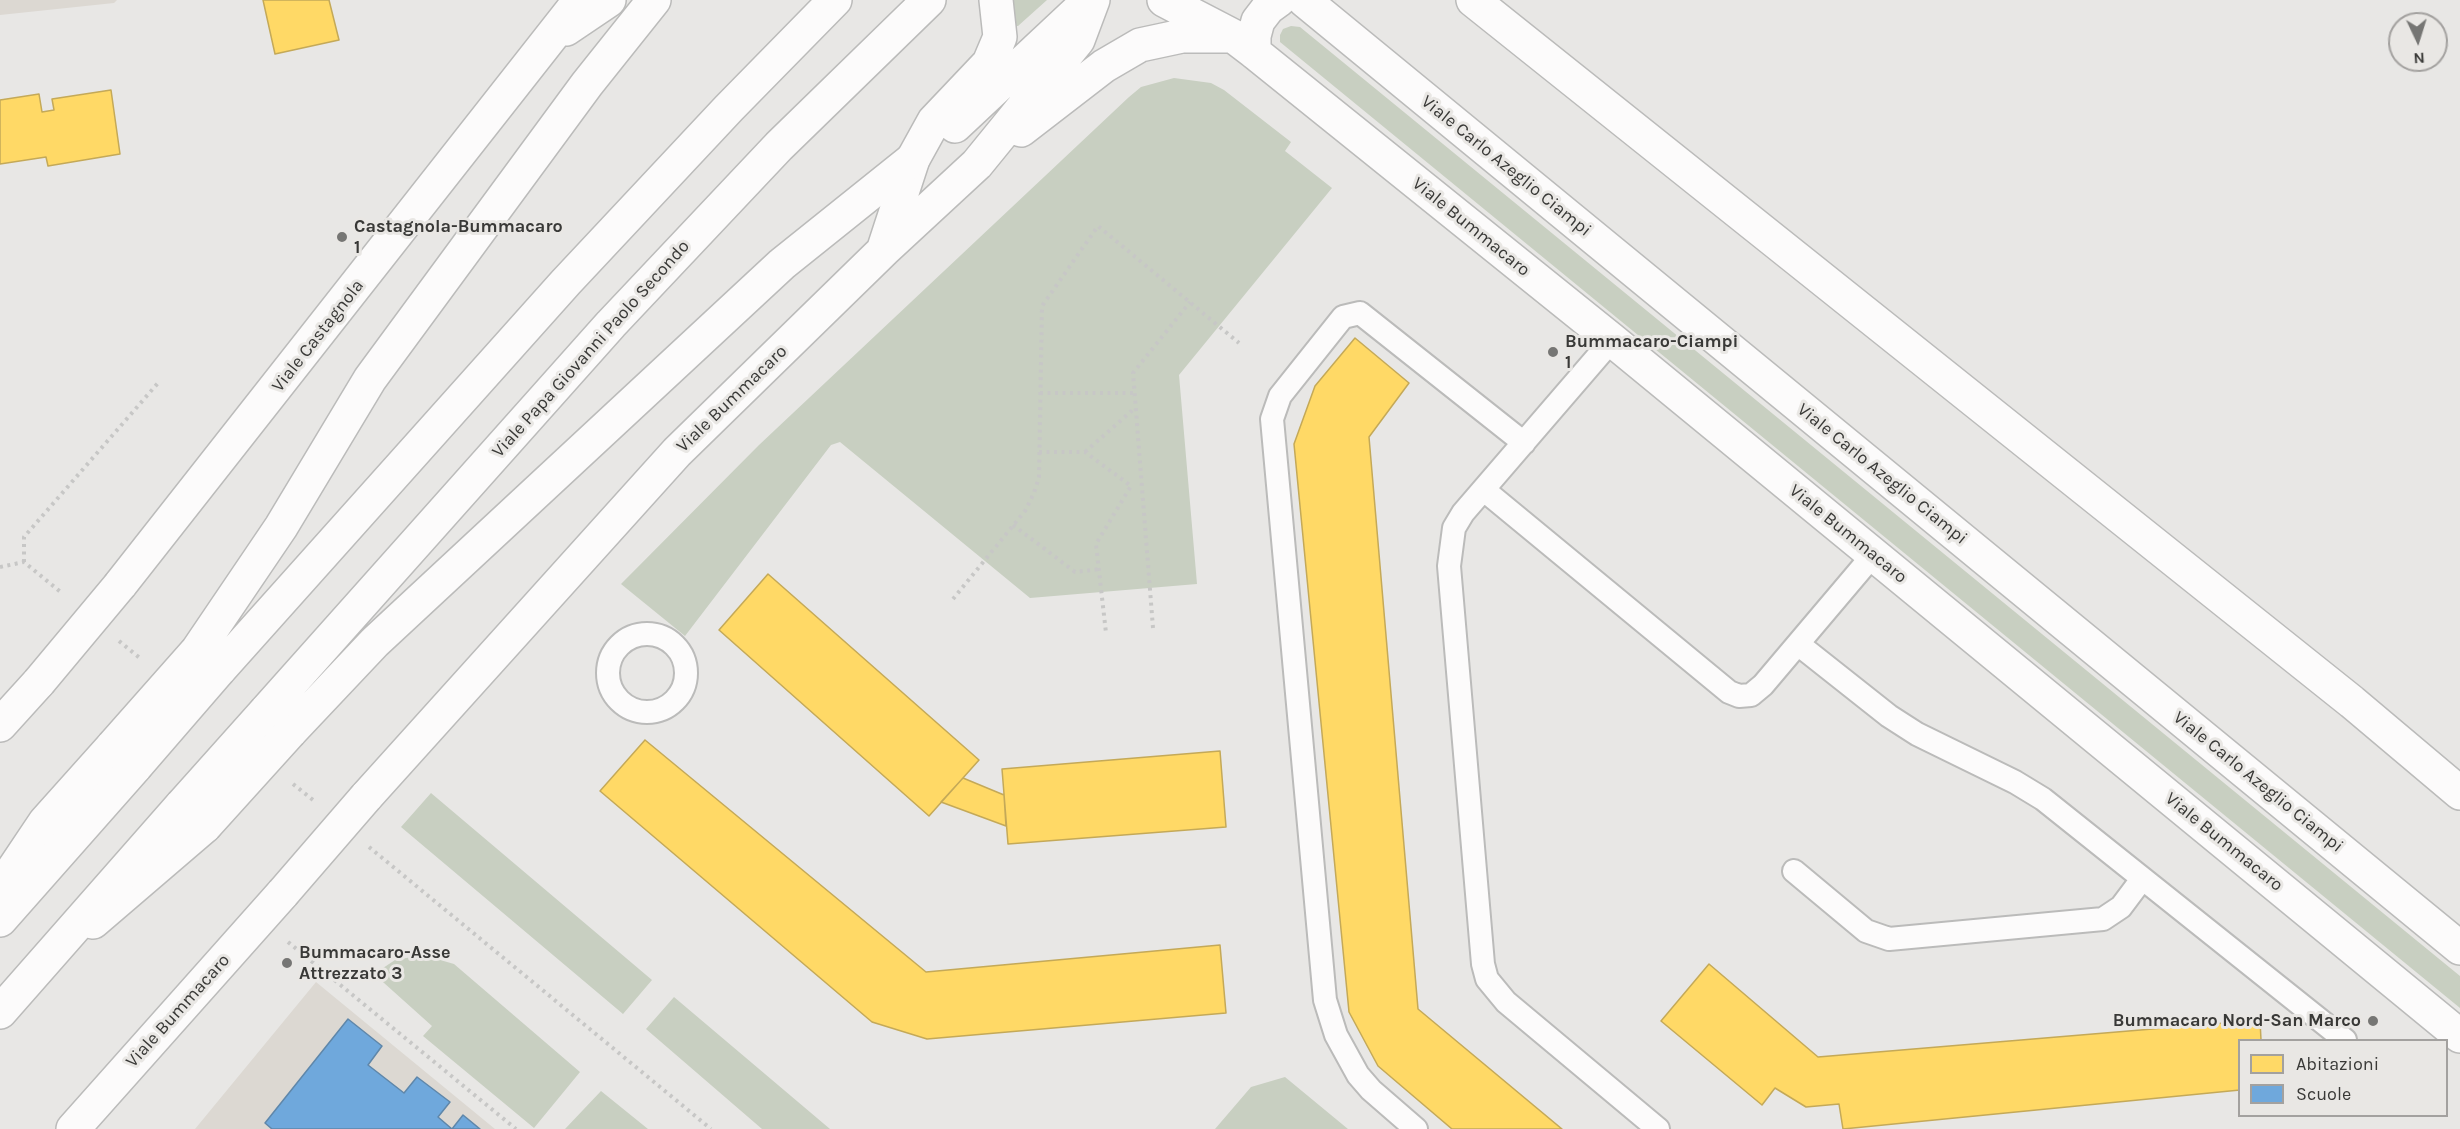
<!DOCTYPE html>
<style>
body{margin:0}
#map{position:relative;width:2460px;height:1129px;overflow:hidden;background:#e8e7e5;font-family:Karla,sans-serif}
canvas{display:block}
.legend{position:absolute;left:2238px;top:1039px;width:210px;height:78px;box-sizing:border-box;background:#e9e7e4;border:2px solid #a3a19f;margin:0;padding:8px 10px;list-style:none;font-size:18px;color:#393937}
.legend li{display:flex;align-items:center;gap:12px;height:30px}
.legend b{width:30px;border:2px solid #a3a19f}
.north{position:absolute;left:2388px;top:12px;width:60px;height:60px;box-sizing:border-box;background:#e9e7e4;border:2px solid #a3a19f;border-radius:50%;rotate:176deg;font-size:16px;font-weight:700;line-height:24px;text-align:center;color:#393937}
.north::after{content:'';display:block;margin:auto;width:21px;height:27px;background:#767674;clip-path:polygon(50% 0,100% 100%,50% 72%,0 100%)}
</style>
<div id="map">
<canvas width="2460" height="1129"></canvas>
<ul class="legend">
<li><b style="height:16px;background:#ffd966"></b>Abitazioni</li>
<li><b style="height:16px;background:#6fa8dc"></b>Scuole</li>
</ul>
<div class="north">N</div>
</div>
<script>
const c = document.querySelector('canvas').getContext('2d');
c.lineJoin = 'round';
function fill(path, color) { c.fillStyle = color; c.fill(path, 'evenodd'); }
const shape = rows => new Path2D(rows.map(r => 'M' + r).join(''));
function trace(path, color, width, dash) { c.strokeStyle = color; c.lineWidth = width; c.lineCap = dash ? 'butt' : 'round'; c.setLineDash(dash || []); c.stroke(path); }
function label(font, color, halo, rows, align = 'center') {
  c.font = font + ' Karla,sans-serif'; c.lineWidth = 6; c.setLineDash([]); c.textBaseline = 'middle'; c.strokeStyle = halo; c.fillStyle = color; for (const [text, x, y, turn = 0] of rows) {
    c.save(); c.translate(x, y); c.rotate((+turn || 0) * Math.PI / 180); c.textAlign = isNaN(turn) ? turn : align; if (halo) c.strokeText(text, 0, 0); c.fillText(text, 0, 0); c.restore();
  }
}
const built = shape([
 [0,0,117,0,114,3,0,15],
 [316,982,495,1129,195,1129]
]);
const green = shape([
 [1009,0,1047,0,1018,26,1014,26],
 [1291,26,1300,27,2460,976,2460,1008,1280,42,1280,35,1283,29],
 [1174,78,1211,83,1224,90,1291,142,1285,151,1332,188,1179,375,1197,584,1030,598,840,442,831,445,685,636,621,584,759,445,1129,97,1141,87],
 [431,793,652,980,623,1014,401,827],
 [423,955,454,964,580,1072,534,1128,423,1036,432,1026,374,974,395,960],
 [674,997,830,1129,762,1129,646,1029],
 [1285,1077,1348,1129,1215,1129,1251,1087],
 [601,1091,648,1129,565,1129]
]);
const homes = shape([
 [263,0,329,0,339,40,275,54,263,0],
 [111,90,120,154,48,166,46,157,0,164,0,100,39,94,42,112,54,110,52,99,111,90],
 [1355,338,1409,383,1369,437,1418,1009,1562,1129,1452,1129,1378,1066,1349,1012,1294,444,1315,386,1355,338],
 [768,574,979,760,929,816,719,630,768,574],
 [645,740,926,972,1220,945,1226,1013,927,1039,872,1022,600,791,645,740],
 [1220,751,1226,827,1008,844,1002,769,1220,751],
 [963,778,1004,795,1006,826,941,802,963,778],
 [1709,964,1818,1057,2260,1020,2261,1040,2240,1040,2240,1090,1843,1129,1839,1104,1806,1107,1775,1088,1762,1105,1661,1021,1709,964]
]);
const schools = shape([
 [348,1019,382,1046,368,1065,404,1093,417,1077,450,1102,438,1117,452,1129,463,1115,480,1129,272,1129,265,1123,348,1019]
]);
const path = shape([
 [1040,393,1134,393],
 [1039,452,1085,452,1131,486,1096,544,1106,633],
 [1085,452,1135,408],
 [1013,525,1075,572,1100,569],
 [24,562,24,537,158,383],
 [0,567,24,562,63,594],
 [953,599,1025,511,1034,493,1039,477,1042,306,1098,226,1239,343],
 [1153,628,1133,373,1190,302],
 [119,641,141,659],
 [293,784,313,800],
 [369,847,711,1129],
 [288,942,516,1129]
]);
const lane = shape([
 [1612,340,1463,513,1454,528,1449,566,1483,964,1487,979,1506,1002,1658,1129],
 [1484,490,1729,692,1739,696,1751,695,1763,685,1873,555],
 '608 673a39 39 0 1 1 78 0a39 39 0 1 1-78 0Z',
 [1798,644,1889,716,1917,734,2015,782,2043,799,2345,1040],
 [1794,871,1866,931,1889,939,2103,919,2121,907,2142,879],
 [1416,1129,1371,1090,1358,1075,1336,1035,1325,1000,1272,419,1280,396,1343,317,1360,313,1524,443]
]);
const street = shape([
 [1473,0,2352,702,2460,793]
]);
const secondary = shape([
 [1164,0,1233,36,1254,52,1612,340,2460,1036],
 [1304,0,2460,948],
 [566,29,609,0],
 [1254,52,1254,36,1258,21,1268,8,1279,0],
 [955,126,1079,10],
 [1021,130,1104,66,1140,45,1182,36,1229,36],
 [884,248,913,159,934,121,989,63,1000,37,996,0],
 [120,585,580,0],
 [0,725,39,682],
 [366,797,677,452,884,250,977,164,1078,40,1093,0],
 [0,889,45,822,113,746],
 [93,922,205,826],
 [73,1129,283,893]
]);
const primary = shape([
 [197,651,281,527,370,379,587,84,654,0],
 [219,670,566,282,729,108,835,0],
 [266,711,611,324,779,146,929,0],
 [290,732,375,642,782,264,913,159],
 [0,920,136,766],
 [0,1012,182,805]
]);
const secondaryBridge = shape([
 [39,682,120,585],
 [113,746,197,651],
 [205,826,290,732],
 [283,893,366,797]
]);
const primaryBridge = shape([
 [136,766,219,670],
 [182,805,266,711]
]);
const markers = [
 [342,237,6,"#767674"],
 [1553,352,6,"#767674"],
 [287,963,6,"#767674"],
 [2373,1021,6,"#767674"]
];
const streetNames = [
 ["Viale Carlo Azeglio Ciampi",1506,166,39],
 ["Viale Bummacaro",1471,227,39],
 ["Viale Castagnola",318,336,-52],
 ["Viale Papa Giovanni Paolo Secondo",591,349,-48],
 ["Viale Bummacaro",732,399,-44],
 ["Viale Carlo Azeglio Ciampi",1882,474,39],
 ["Viale Bummacaro",1848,534,39],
 ["Viale Carlo Azeglio Ciampi",2258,782,39],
 ["Viale Bummacaro",2224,842,39],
 ["Viale Bummacaro",178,1011,-48]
];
const poiNames = [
 ["Castagnola-Bummacaro",354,227],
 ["1",354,248],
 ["Bummacaro-Ciampi",1565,342],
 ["1",1565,363],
 ["Bummacaro-Asse",299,953],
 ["Attrezzato 3",299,974],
 ["Bummacaro Nord-San Marco",2361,1021,"right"]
];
fill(built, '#dcd8d2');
fill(green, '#c8cfc1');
fill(homes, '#ffd966');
trace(homes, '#c4a958', 1.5);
fill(schools, '#6fa8dc');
trace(schools, '#5f87aa', 1.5);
trace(lane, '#bbbbba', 26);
trace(street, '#bbbbba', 36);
trace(secondary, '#bbbbba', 36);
trace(primary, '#bbbbba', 36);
trace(path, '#c7c7c6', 4, [3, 4.5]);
trace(lane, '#fcfbfb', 22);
trace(street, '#fcfbfb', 33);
trace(secondary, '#fcfbfb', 33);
trace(primary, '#fcfbfb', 33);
trace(secondaryBridge, '#bbbbba', 36, []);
trace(primaryBridge, '#bbbbba', 36, []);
trace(secondaryBridge, '#fcfbfb', 33);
trace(primaryBridge, '#fcfbfb', 33);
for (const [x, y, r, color] of markers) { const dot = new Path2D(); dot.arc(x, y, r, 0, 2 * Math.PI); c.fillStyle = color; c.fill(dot); trace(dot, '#e9e7e4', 2); }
label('18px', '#393937', '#e9e7e4', streetNames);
label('bold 18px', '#393937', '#e9e7e4', poiNames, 'left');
</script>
